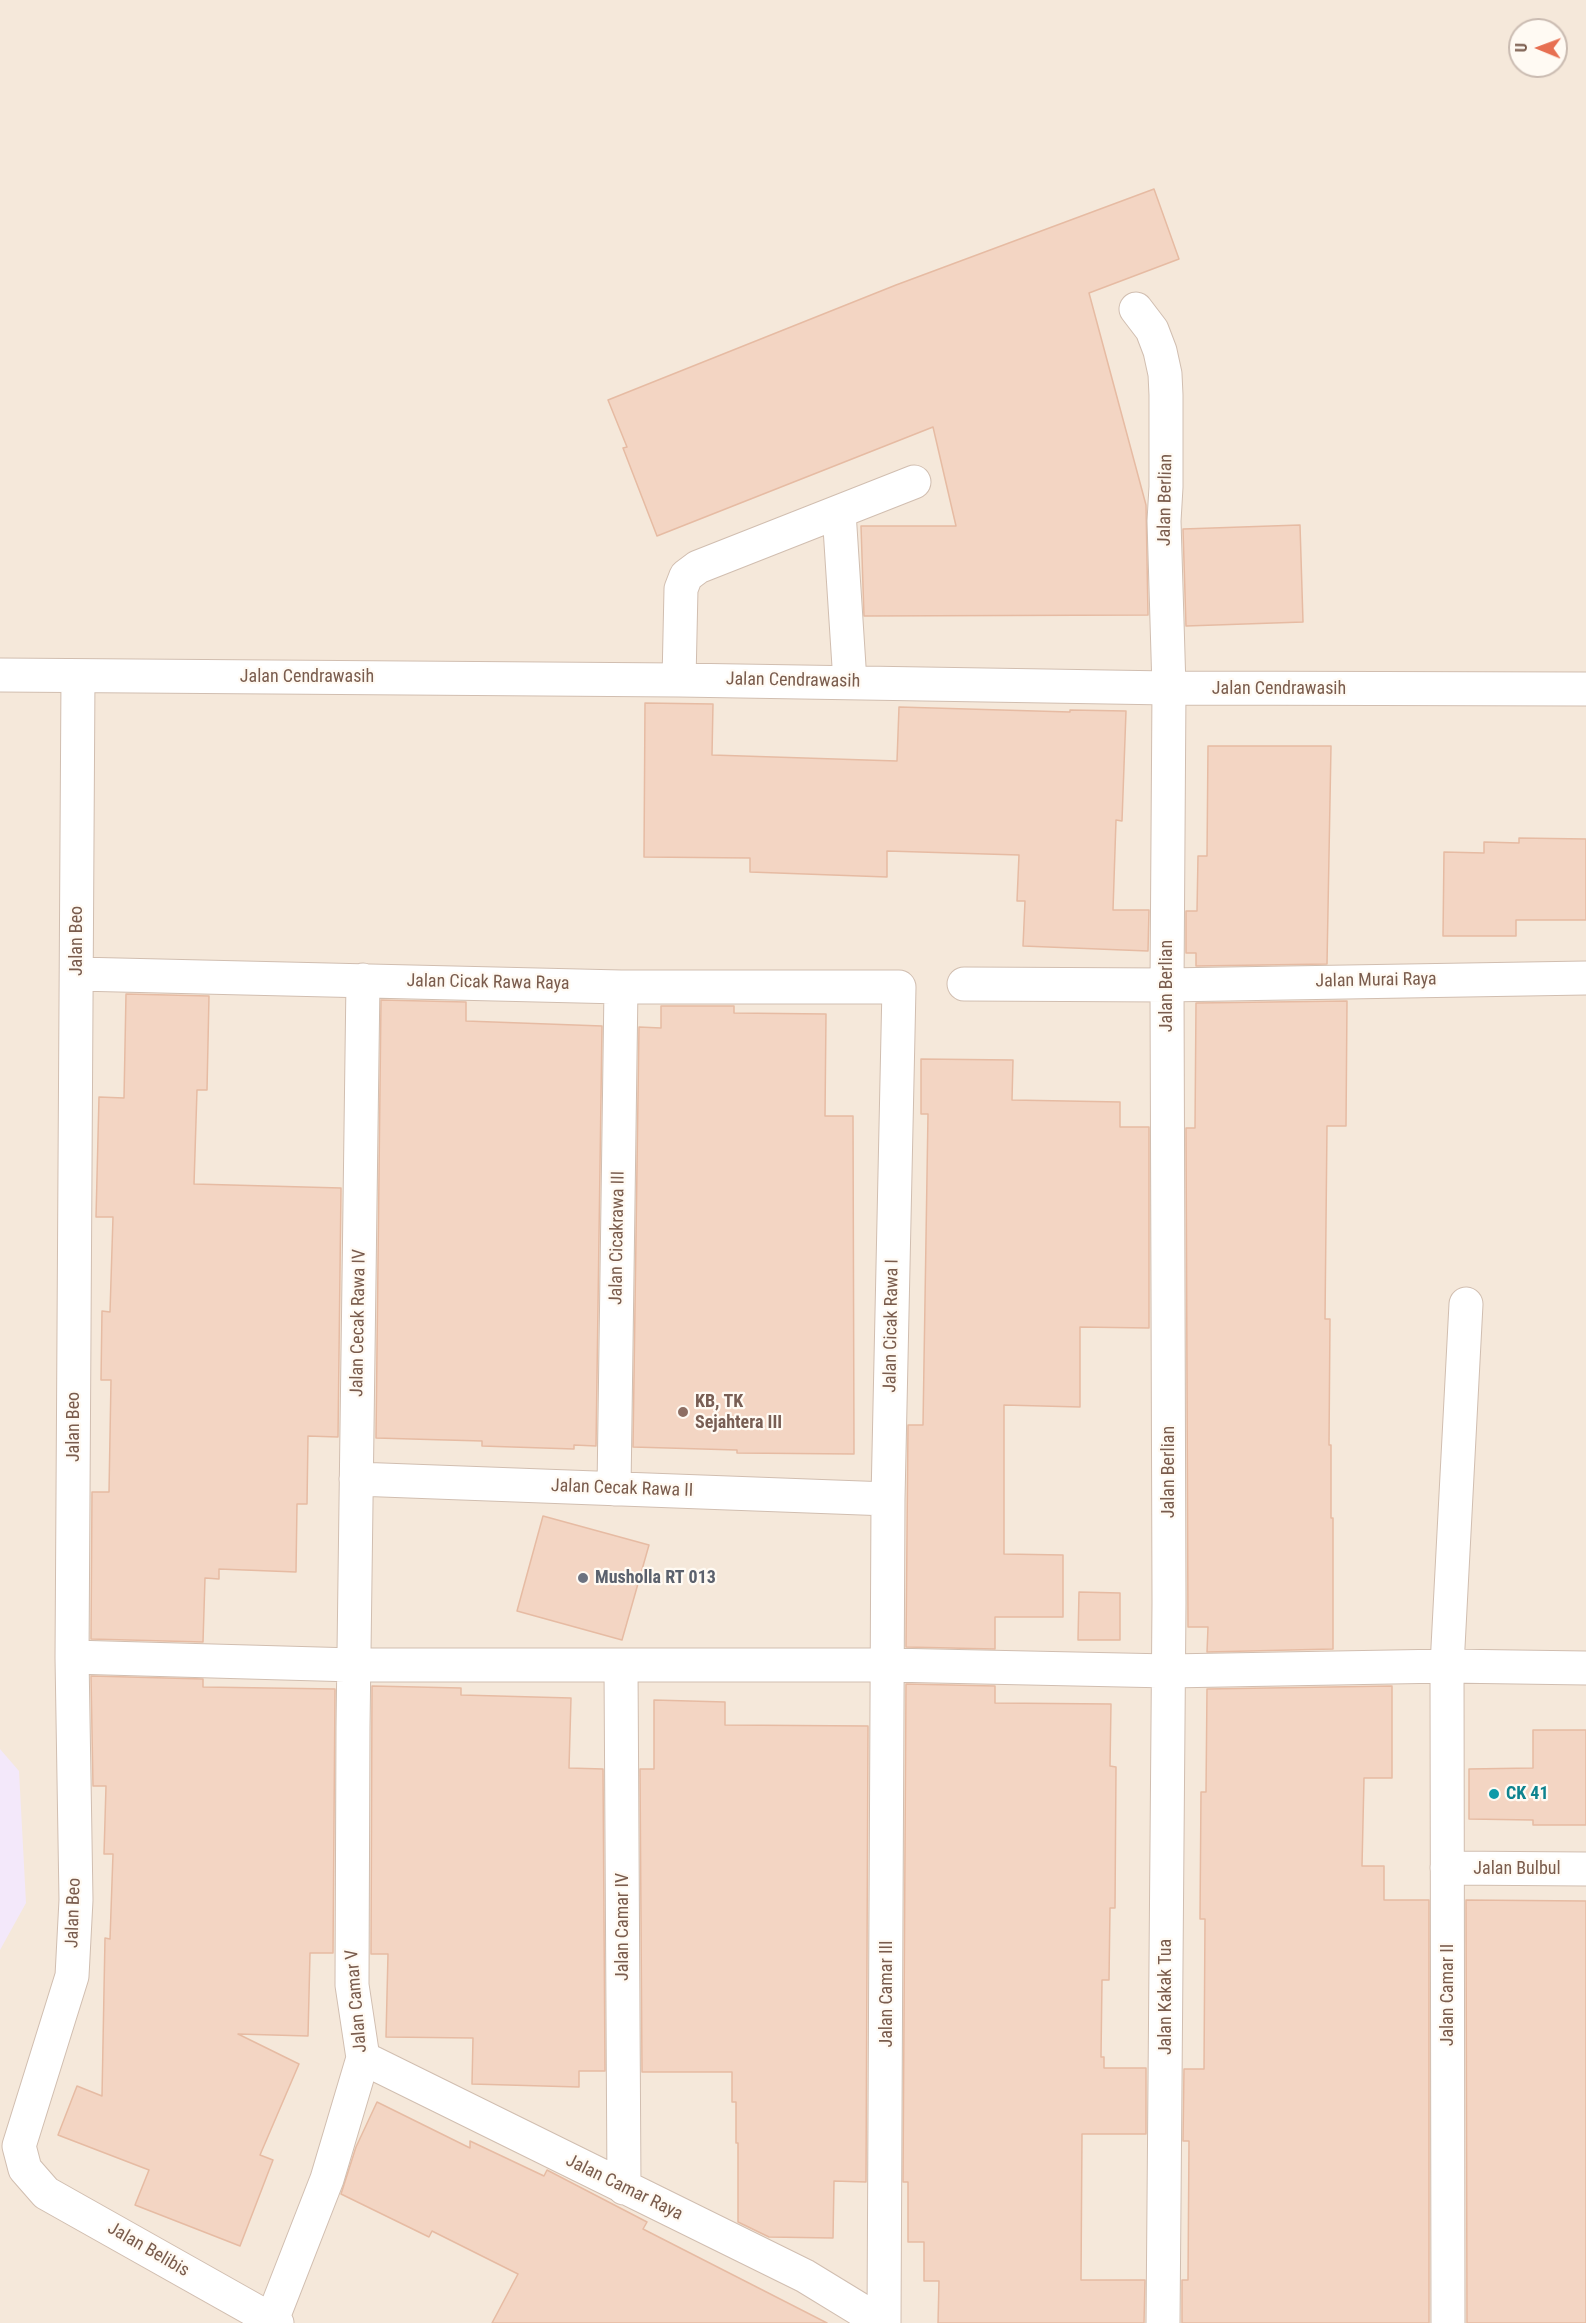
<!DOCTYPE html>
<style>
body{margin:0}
#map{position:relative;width:1586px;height:2323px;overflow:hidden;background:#fdf6ec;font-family:"Roboto Condensed",sans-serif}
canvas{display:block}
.north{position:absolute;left:1508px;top:18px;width:60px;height:60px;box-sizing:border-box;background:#fffaf3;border:2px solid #cabbb1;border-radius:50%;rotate:271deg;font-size:16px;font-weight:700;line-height:24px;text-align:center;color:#7a5c4d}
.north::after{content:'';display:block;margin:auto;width:21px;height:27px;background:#e76f51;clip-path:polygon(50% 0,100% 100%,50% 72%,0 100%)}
</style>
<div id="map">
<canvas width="1586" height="2323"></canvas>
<div class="north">U</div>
</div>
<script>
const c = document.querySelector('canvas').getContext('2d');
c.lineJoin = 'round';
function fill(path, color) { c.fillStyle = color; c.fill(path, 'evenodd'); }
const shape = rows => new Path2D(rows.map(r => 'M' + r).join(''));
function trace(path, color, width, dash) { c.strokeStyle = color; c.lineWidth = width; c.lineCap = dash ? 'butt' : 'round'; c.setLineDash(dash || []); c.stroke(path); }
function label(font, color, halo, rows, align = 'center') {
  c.font = font + ' "Roboto Condensed",sans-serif'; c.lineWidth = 4.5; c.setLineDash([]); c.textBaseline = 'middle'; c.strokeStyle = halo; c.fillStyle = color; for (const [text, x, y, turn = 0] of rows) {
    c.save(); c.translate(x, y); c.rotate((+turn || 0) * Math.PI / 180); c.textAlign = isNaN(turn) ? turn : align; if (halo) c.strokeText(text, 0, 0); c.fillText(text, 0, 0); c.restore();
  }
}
const residential = shape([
 [0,0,1586,0,1586,2323,0,2323],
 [1520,30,1556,30,1556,66,1520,66]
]);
const education = shape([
 [0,1749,19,1771,26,1903,0,1950]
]);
const building = shape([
 [1154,189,1179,259,1089,293,1146,505,1148,615,864,616,861,526,956,526,933,427,657,536,623,448,627,447,608,400,896,285,1154,189],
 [1300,525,1303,622,1186,626,1183,529,1300,525],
 [645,703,713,704,712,755,897,761,899,707,1070,712,1070,710,1126,711,1122,821,1116,820,1113,910,1149,910,1148,951,1023,946,1025,901,1017,901,1019,855,887,851,887,877,750,872,750,858,644,857,645,703],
 [1208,746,1331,746,1327,964,1196,966,1196,953,1186,953,1186,911,1197,911,1198,856,1207,856,1208,746],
 [1519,838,1586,839,1586,920,1516,920,1516,936,1443,936,1444,852,1484,853,1484,842,1519,843,1519,838],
 [126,994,209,996,207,1090,197,1090,194,1184,341,1188,338,1437,308,1436,307,1504,297,1504,296,1572,219,1569,219,1579,205,1578,203,1642,91,1639,92,1492,109,1492,111,1380,101,1380,102,1311,110,1312,113,1217,96,1217,99,1097,124,1098,126,994],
 [381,1000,466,1002,466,1021,602,1026,596,1446,574,1445,574,1449,482,1446,482,1441,376,1438,381,1000],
 [1347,1001,1346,1126,1327,1126,1325,1319,1330,1319,1329,1445,1331,1445,1331,1518,1333,1518,1333,1649,1207,1652,1208,1627,1188,1627,1186,1128,1195,1128,1196,1003,1347,1001],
 [661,1006,734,1006,734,1013,826,1014,825,1116,853,1116,854,1454,737,1453,737,1450,633,1447,639,1027,661,1028,661,1006],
 [921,1059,1013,1060,1012,1100,1120,1102,1120,1127,1149,1127,1149,1328,1080,1327,1080,1407,1004,1405,1004,1554,1063,1555,1063,1617,995,1617,995,1649,906,1647,908,1425,923,1425,928,1114,921,1114,921,1059],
 [543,1516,649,1545,622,1640,517,1611,543,1516],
 [1079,1592,1120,1593,1120,1640,1078,1640,1079,1592],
 [91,1676,203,1679,203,1687,335,1689,333,1953,310,1953,308,2036,238,2034,299,2064,260,2155,273,2160,240,2246,135,2205,149,2170,58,2135,77,2086,102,2096,105,1938,110,1939,113,1854,104,1854,106,1786,93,1786,91,1676],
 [906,1684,995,1686,995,1703,1111,1704,1110,1766,1116,1767,1115,1908,1110,1908,1109,1980,1102,1980,1101,2057,1104,2057,1104,2068,1146,2068,1146,2134,1082,2134,1081,2280,1145,2280,1144,2323,938,2323,939,2281,924,2281,924,2242,908,2242,908,2182,903,2182,906,1684],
 [372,1686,461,1688,461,1695,571,1698,569,1768,603,1769,605,2071,579,2071,579,2087,472,2084,473,2038,386,2037,388,1954,371,1954,372,1686],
 [1392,1686,1392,1778,1364,1778,1362,1866,1384,1866,1384,1900,1429,1900,1429,2323,1182,2323,1182,2280,1188,2280,1189,2141,1183,2141,1184,2069,1204,2069,1205,1919,1200,1919,1201,1792,1206,1792,1207,1689,1392,1686],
 [654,1700,725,1702,725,1725,868,1726,866,2182,834,2181,833,2238,769,2237,738,2222,738,2143,736,2143,736,2102,732,2102,732,2072,642,2072,640,1769,654,1769,654,1700],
 [1533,1730,1586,1730,1586,1825,1533,1825,1533,1820,1469,1819,1469,1769,1533,1768,1533,1730],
 [1466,1900,1586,1901,1586,2323,1467,2323,1466,1900],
 [377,2102,470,2148,470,2141,544,2176,547,2170,647,2222,643,2229,827,2323,492,2323,518,2274,432,2231,429,2237,341,2194,356,2147,377,2102]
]);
const minor = shape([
 [1136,309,1152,330,1160,351,1165,374,1166,395,1166,487,1164,521,1169,688,1167,985,1169,1603,1163,2323],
 [839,512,850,682],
 [0,675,679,680,1169,688,1586,689],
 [78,676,72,1657,76,1900,72,1976,19,2146,25,2169,46,2193,277,2323],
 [679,680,681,589,686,576,698,567,914,482],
 [77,974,621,987,899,987,888,1499,884,2323],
 [964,984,1167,985,1586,978],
 [356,1479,888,1499],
 [614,1489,621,987],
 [72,1657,354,1665,888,1665,1169,1671,1447,1666,1586,1668],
 [621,1666,624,2188],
 [1447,1868,1586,1869],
 [363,2058,805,2276,882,2323],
 [272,2320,327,2179,363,2058,352,1985,353,1727,363,980],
 [1448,2323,1447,1666,1466,1304]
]);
const markers = [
 [683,1412,6,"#8d6e63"],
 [583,1578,6,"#6b7280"],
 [1494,1794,6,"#0f9aa8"]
];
const streetNames = [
 ["Jalan Berlian",1166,500,-89],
 ["Jalan Cendrawasih",307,677],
 ["Jalan Cendrawasih",793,681,1],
 ["Jalan Cendrawasih",1279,689],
 ["Jalan Beo",77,941,-90],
 ["Jalan Murai Raya",1376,981,-1],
 ["Jalan Cicak Rawa Raya",488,983,1],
 ["Jalan Berlian",1167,986,-90],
 ["Jalan Cicakrawa III",618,1238,-89],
 ["Jalan Cecak Rawa IV",359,1323,-89],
 ["Jalan Cicak Rawa I",892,1326,-89],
 ["Jalan Beo",74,1427,-90],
 ["Jalan Berlian",1169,1472,-90],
 ["Jalan Cecak Rawa II",622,1489,2],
 ["Jalan Bulbul",1517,1869],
 ["Jalan Beo",74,1913,-88],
 ["Jalan Camar IV",623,1927,-90],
 ["Jalan Camar III",887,1994,-90],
 ["Jalan Camar II",1448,1995,-90],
 ["Jalan Kakak Tua",1166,1997,-90],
 ["Jalan Camar V",357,2001,-95],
 ["Jalan Camar Raya",624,2188,26],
 ["Jalan Belibis",148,2250,30]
];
const educationNames = [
 ["KB, TK",695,1402],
 ["Sejahtera III",695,1423]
];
const worshipNames = [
 ["Musholla RT 013",595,1578]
];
const cultureNames = [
 ["CK 41",1506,1794]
];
fill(residential, '#f5e8da');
fill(education, '#f3e8fa');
fill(building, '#f3d5c3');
trace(building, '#e6bba3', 1.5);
trace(minor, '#d1beb0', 35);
trace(minor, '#fff', 33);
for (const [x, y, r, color] of markers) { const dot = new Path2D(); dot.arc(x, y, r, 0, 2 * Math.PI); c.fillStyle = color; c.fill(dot); trace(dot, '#fffaf3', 2); }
label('18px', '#7a5c4d', '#fffaf3', streetNames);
label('bold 18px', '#785e54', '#fffaf3', educationNames, 'left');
label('bold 18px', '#5b616d', '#fffaf3', worshipNames, 'left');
label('bold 18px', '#0d838f', '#fffaf3', cultureNames, 'left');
</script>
